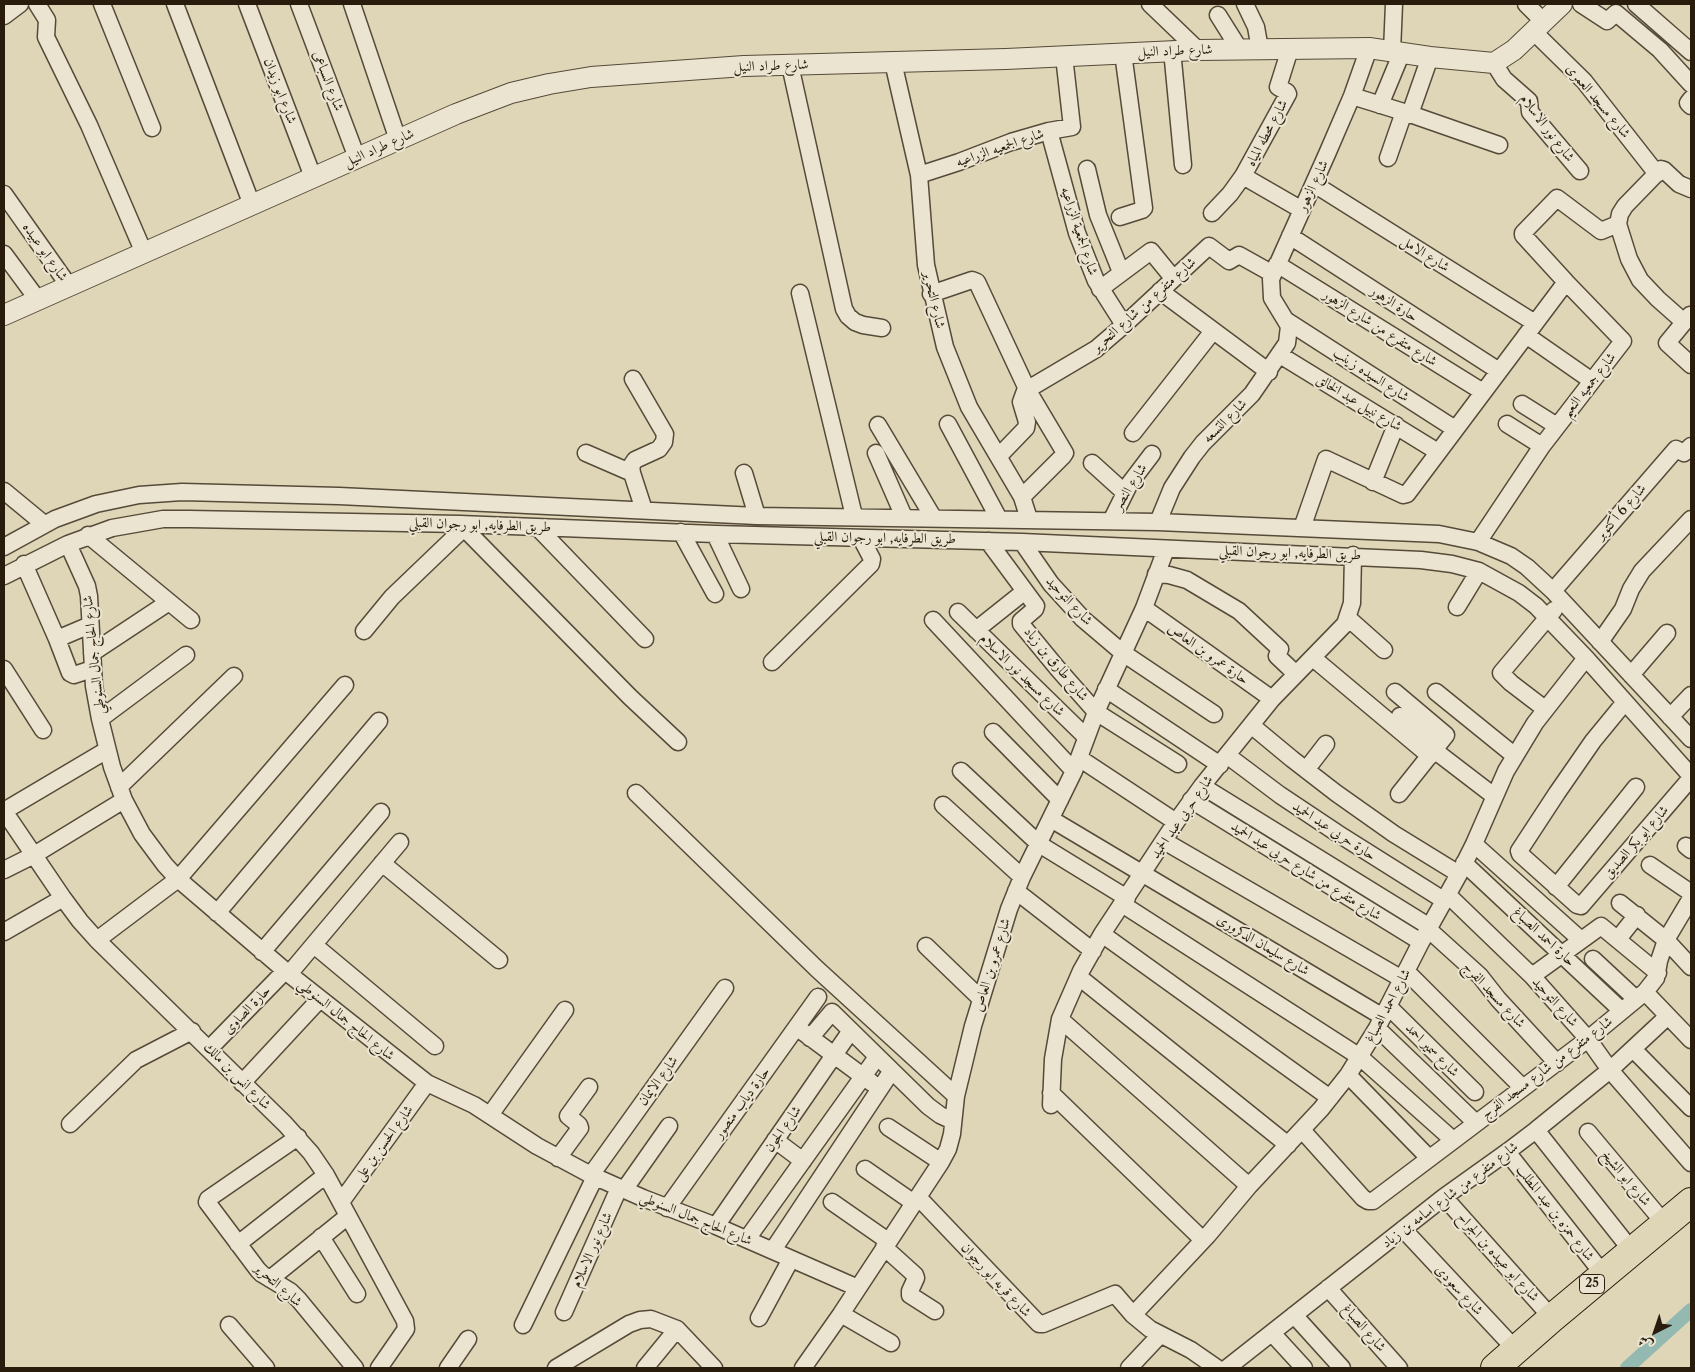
<!DOCTYPE html>
<meta charset="utf-8">
<style>
body{margin:0}
#map{position:relative;width:1695px;height:1372px;overflow:hidden;background:#dfd6b8;font-family:"Libre Caslon Text",Amiri,serif}
canvas{display:block}
.frame{position:absolute;inset:0;border:5px solid #291c0d;pointer-events:none}
.north{position:absolute;left:1630px;top:1307px;width:50px;height:50px;-webkit-text-stroke:4px #eae4d1;paint-order:stroke;rotate:221deg;font-size:14px;font-weight:700;line-height:20px;text-align:center;color:#291c0d}
.north::after{content:'';display:block;margin:auto;width:18px;height:22px;background:#291c0d;clip-path:polygon(50% 0,100% 100%,50% 72%,0 100%)}
</style>
<div id="map">
<canvas width="1695" height="1372"></canvas>
<div class="frame"></div>
<div class="north">ش</div>
</div>
<script>
const c = document.querySelector('canvas').getContext('2d');
c.lineJoin = 'round';
const shape = rows => new Path2D(rows.map(r => 'M' + r).join(''));
function trace(path, color, width, dash) { c.strokeStyle = color; c.lineWidth = width; c.lineCap = dash ? 'butt' : 'round'; c.setLineDash(dash || []); c.stroke(path); }
function label(font, color, halo, rows, align = 'center') {
  c.font = font + ' "Libre Caslon Text",Amiri,serif'; c.lineWidth = 4; c.setLineDash([]); c.textBaseline = 'middle'; c.strokeStyle = halo; c.fillStyle = color; for (const [text, x, y, turn = 0] of rows) {
    c.save(); c.translate(x, y); c.rotate((+turn || 0) * Math.PI / 180); c.textAlign = isNaN(turn) ? turn : align; if (halo) c.strokeText(text, 0, 0); c.fillText(text, 0, 0); c.restore();
  }
}
const canal = shape([
 [1627,1368,1691,1310]
]);
const minor = shape([
 [37,4,47,20,46,37,89,125,144,253],
 [102,4,152,128],
 [175,4,252,205],
 [247,4,313,177],
 [299,4,357,158],
 [352,4,398,140],
 [1150,4,1198,50],
 [1245,4,1256,27,1260,49],
 [1526,4,1544,22],
 [1581,4,1607,21,1616,13,1660,50,1691,84],
 [1636,4,1691,52],
 [1218,15,1240,50],
 [4,16,20,4],
 [1534,32,1584,81,1657,174],
 [1172,50,1183,165],
 [1392,51,1394,4],
 [893,62,919,175,926,265,945,347,969,407,1022,497,1029,519],
 [1494,63,1504,79,1529,101,1530,112,1580,171],
 [790,65,844,309,848,316,855,322,863,325,882,328],
 [1352,96,1410,114,1499,145],
 [1691,99,1688,103,1691,106],
 [1380,105,1402,52],
 [1410,114,1430,57],
 [1049,131,1077,233,1096,281,1124,325],
 [1388,158,1404,112],
 [1087,169,1098,215,1121,272],
 [919,175,959,162,1011,142,1049,131,1072,127,1064,56],
 [1243,176,1302,210],
 [1314,184,1535,323],
 [4,194,69,286],
 [1212,213,1230,194,1243,176,1288,94,1287,92,1278,87,1290,49],
 [1120,217,1142,210,1144,208,1123,53],
 [1290,236,1499,371],
 [4,254,38,300],
 [1277,264,1483,392],
 [1100,289,1151,251,1173,278],
 [1160,291,1269,372],
 [800,293,854,516],
 [931,294,972,280,977,282,1027,389,1065,453,1063,456,1022,497],
 [1690,315,1667,343,1691,365],
 [1287,321,1455,429],
 [1684,322,1658,299,1640,280,1629,259,1618,224,1620,214,1625,206,1661,169,1664,170,1679,184,1691,189],
 [1526,335,1592,381],
 [1280,355,1438,452],
 [633,379,665,434,664,442,659,449,635,460,631,466,632,473,644,510],
 [1522,404,1557,426],
 [948,424,999,519],
 [1507,424,1542,446],
 [878,425,933,517],
 [1133,433,1213,331],
 [586,453,632,473],
 [876,453,904,517],
 [999,456,1026,428,1027,422,1021,402,1025,391,1096,349,1124,325,1209,246,1229,261,1239,255,1273,274],
 [1092,463,1124,492],
 [744,473,757,516],
 [1373,482,1396,425],
 [4,491,44,524],
 [1111,521,1130,483,1152,454],
 [1158,522,1172,488,1192,457,1203,443,1252,394,1287,343,1289,326,1272,298,1271,279,1327,154,1352,96,1369,48],
 [460,524,630,697,678,742],
 [538,528,645,639],
 [1302,528,1326,459,1403,495,1407,494,1566,282],
 [681,532,715,594],
 [715,534,741,589],
 [88,535,191,620],
 [988,541,1036,606,1035,609,1021,621,1021,624,1058,669,1096,712,1178,764],
 [1022,542,1051,584,1083,619,1123,653,1214,714],
 [1478,542,1542,446,1623,341,1566,282,1523,235,1523,233,1557,198,1601,231,1618,224],
 [68,544,87,586,89,596,94,686,100,719,112,767,124,800,142,834,165,865,178,879,289,974,427,1083,474,1105,537,1146,591,1175,643,1198,716,1226,858,1288],
 [4,547,55,519,96,504,139,495,182,492,339,496,757,516,1158,522,1439,534,1478,542,1511,556,1527,567,1553,591,1691,739],
 [24,564,57,639,70,673,74,675,92,669],
 [1156,574,1169,575,1187,580,1239,611,1280,649,1277,656,1296,674],
 [4,576,68,544,112,528,163,519,189,519,460,524,715,534,1022,542,1421,560,1452,564,1479,571,1519,593,1536,606,1586,658,1691,776],
 [1553,591,1676,449,1684,453,1691,446],
 [1457,607,1479,571],
 [1144,608,1272,699],
 [958,612,1086,737],
 [1348,618,1384,650],
 [933,620,1074,771],
 [976,630,1025,591],
 [364,631,392,597,464,528],
 [57,639,90,625],
 [1600,642,1623,609,1631,589,1642,571,1691,519],
 [92,653,169,602],
 [1313,658,1430,756],
 [772,662,871,564,872,559,861,538],
 [4,669,43,730],
 [1631,675,1667,633],
 [1106,689,1220,765],
 [1395,692,1446,735,1399,794],
 [1436,692,1515,756],
 [1625,702,1593,741,1557,793,1519,851,1520,854,1577,905,1581,906,1691,778],
 [1545,709,1511,683,1501,673,1554,610],
 [1400,716,1438,746],
 [1670,717,1691,695],
 [100,719,186,655],
 [1251,725,1292,759,1336,793,1394,834,1459,874],
 [993,732,1060,800],
 [1434,750,1494,796],
 [1228,756,1280,795,1337,833,1445,901],
 [1079,758,1176,822],
 [1306,770,1326,744],
 [961,771,1039,844,1127,898],
 [1202,786,1430,927],
 [119,787,234,676],
 [636,793,817,969,956,1096],
 [1191,800,1421,942],
 [943,805,1022,877],
 [4,811,63,898,80,921,97,940,285,1124,311,1153,326,1175,405,1321,406,1329,379,1368],
 [4,811,107,750],
 [1051,819,1383,1017],
 [1164,841,1402,979],
 [1474,844,1581,940],
 [1686,846,1691,850],
 [382,863,499,960],
 [1464,863,1622,1011],
 [1650,865,1691,893],
 [4,870,34,855,124,800],
 [1556,887,1636,787],
 [1016,891,1093,951],
 [1448,895,1532,976,1588,1039,1610,1070,1691,1163],
 [1620,903,1666,940,1691,967],
 [1122,904,1360,1057,1453,1140],
 [217,913,379,721],
 [1428,929,1480,976,1498,999,1557,1063],
 [4,932,63,898],
 [1102,934,1330,1098],
 [1618,939,1637,915],
 [97,940,178,879,345,685],
 [314,945,435,1046],
 [926,946,981,999],
 [262,952,381,812],
 [1593,959,1636,999],
 [1406,971,1523,1088],
 [289,974,400,842],
 [1532,976,1601,926,1658,973],
 [1079,977,1288,1145],
 [1645,992,1691,1040],
 [1389,1007,1475,1092],
 [1060,1019,1249,1186],
 [1377,1028,1476,1123],
 [803,1032,872,1083],
 [810,1038,832,1012,928,1106,940,1115,953,1121],
 [209,1049,285,971],
 [1633,1049,1691,1108],
 [1348,1075,1429,1158],
 [242,1083,320,999],
 [1051,1093,1203,1240],
 [1051,1105,1053,1059,1060,1019,1081,971,1102,934,1176,822,1202,786,1272,699,1345,624,1352,603,1353,555],
 [490,1115,565,1010],
 [70,1124,136,1060,192,1031],
 [888,1127,941,1162],
 [1302,1130,1363,1198,1368,1201,1373,1201,1588,1039,1645,992,1656,978,1659,961,1666,940,1691,898],
 [1536,1130,1632,1251],
 [1588,1132,1665,1224],
 [298,1137,208,1199,207,1202,258,1270,262,1274,290,1291,299,1300,355,1368],
 [775,1140,803,1161],
 [1507,1152,1604,1275],
 [558,1158,580,1128,579,1125,568,1116,589,1087],
 [865,1169,914,1203],
 [591,1175,725,988],
 [624,1190,669,1126],
 [918,1197,1039,1324,1043,1324,1115,1294,1133,1315,1150,1329,1191,1350,1217,1368],
 [1444,1197,1552,1318],
 [341,1202,427,1083],
 [832,1202,888,1241],
 [667,1208,818,997],
 [716,1226,850,1032],
 [1403,1229,1516,1350],
 [321,1237,357,1294],
 [747,1239,877,1057],
 [238,1244,326,1175],
 [884,1247,915,1275,916,1278,910,1291,910,1295,935,1311],
 [773,1250,891,1072],
 [270,1279,348,1216],
 [1328,1288,1399,1368],
 [564,1312,619,1188],
 [841,1314,891,1343],
 [1133,1315,1208,1235,1249,1186,1321,1109,1348,1075,1377,1028,1421,942,1459,874,1474,844,1506,771,1535,723,1586,658],
 [1294,1315,1342,1368],
 [759,1318,791,1259],
 [229,1325,266,1368],
 [523,1325,595,1177],
 [1272,1333,1304,1368],
 [448,1368,468,1339],
 [556,1368,629,1324,640,1320,651,1319,677,1329,714,1368],
 [645,1368,677,1329],
 [803,1368,841,1314,941,1162,948,1149,952,1134,956,1096,973,1026,1009,909,1022,877,1074,771,1096,712,1144,608,1166,549],
 [1129,1368,1160,1335],
 [1227,1368,1444,1197,1507,1152,1536,1130,1610,1070,1668,1016]
]);
const tertiary = shape([
 [4,315,456,114,511,93,549,84,591,77,744,66,1006,59,1198,50,1369,48,1430,57,1494,63,1514,50,1562,4]
]);
const trunk = shape([
 [1495,1368,1552,1318,1691,1202]
]);
const shields = [
 [1592,1284,25]
];
const shieldNames = [
 ["25",1592,1284]
];
const streetNames = [
 ["شارع طراد النيل",1175,51,-2],
 ["شارع طراد النيل",771,66,-2],
 ["شارع السباعى",328,81,69],
 ["شارع ابو زيدان",280,91,69],
 ["شارع مسجد العمرى",1598,101,50],
 ["شارع نور الاسلام",1547,128,53],
 ["شارع محطه المياه",1267,133,-62],
 ["شارع طراد النيل",379,148,-24],
 ["شارع الجمعيه الزراعيه",1000,148,-19],
 ["شارع الزهور",1313,186,-65],
 ["شارع الجمعية الزراعيه",1079,231,72],
 ["شارع ابو عبيده",45,252,55],
 ["شارع الامل",1425,254,32],
 ["شارع التحرير",934,300,77],
 ["حارة الزهور",1394,304,33],
 ["شارع متفرع من شارع التحرير",1144,305,-42],
 ["شارع متفرع من شارع الزهور",1380,328,32],
 ["شارع السيده زينب",1371,375,33],
 ["شارع جمعيه النعيم",1589,385,-52],
 ["شارع نبيل عبد الخالق",1359,403,31],
 ["شارع التسعه",1225,421,-45],
 ["شارع النصر",1130,487,-58],
 ["شارع 6 أكتوبر",1621,512,-49],
 ["طريق الطرفايه, ابو رجوان القبلي",480,525,2],
 ["طريق الطرفايه, ابو رجوان القبلي",885,538,1],
 ["طريق الطرفايه, ابو رجوان القبلي",1290,553,2],
 ["شارع التوحيد",1069,601,47],
 ["حارة عمرو بن العاص",1208,654,35],
 ["شارع الحاج جمال السنوطي",94,655,-96],
 ["شارع طارق بن زياد",1056,664,50],
 ["شارع مسجد نور الاسلام",1022,675,44],
 ["شارع حربى عبد الحميد",1182,817,-55],
 ["حارة حربى عبد الحميد",1334,831,33],
 ["شارع ابو بكر الصديق",1636,842,-49],
 ["شارع متفرع من شارع حربى عبد الحميد",1306,871,32],
 ["حارة احمد الصباغ",1544,937,43],
 ["شارع سليمان الدكرورى",1263,945,31],
 ["شارع عمرو بن العاص",992,965,-73],
 ["شارع مسجد الفرج",1494,995,47],
 ["شارع التوحيد",1555,1002,48],
 ["شارع احمد الصباغ",1388,1006,-62],
 ["حارة الصاوى",247,1010,-46],
 ["شارع الحاج جمال السنوطي",346,1020,39],
 ["شارع سمير احمد",1432,1050,45],
 ["شارع متفرع من شارع مسجد الفرج",1547,1068,-37],
 ["شارع انس بن مالك",237,1076,45],
 ["شارع الايمان",658,1081,-54],
 ["حارة دياب منصور",742,1103,-54],
 ["شارع الجون",783,1129,-55],
 ["شارع الحسن بن على",384,1143,-54],
 ["شارع ابو الشيخ",1626,1178,50],
 ["شارع متفرع من شارع اسامه بن زياد",1450,1195,-37],
 ["شارع حمزه بن عبد المطلب",1555,1213,52],
 ["شارع الحاج جمال السنوطي",696,1219,22],
 ["شارع نور الاسلام",592,1250,-66],
 ["شارع ابو عبيده بن الجراح",1498,1257,48],
 ["شارع قريه ابو رجوان",996,1280,47],
 ["شارع التحرير",278,1285,41],
 ["شارع سعودى",1459,1290,47],
 ["شارع الصباغ",1364,1328,49]
];
trace(canal, '#93b9b1', 14);
trace(minor, '#564a38', 19);
trace(tertiary, '#564a38', 22);
trace(trunk, '#291c0d', 30);
trace(minor, '#eae4d1', 16);
trace(tertiary, '#eae4d1', 20);
trace(trunk, '#dfd6b8', 28);
for (const [x, y, w] of shields) { const box = new Path2D(); box.roundRect(x - w / 2, y - 9.5, w, 19, 4); c.fillStyle = '#eae4d1'; c.fill(box); trace(box, '#291c0d', 1); }
label('bold 12px', '#291c0d', null, shieldNames);
label('14px', '#291c0d', '#eae4d1', streetNames);
</script>
